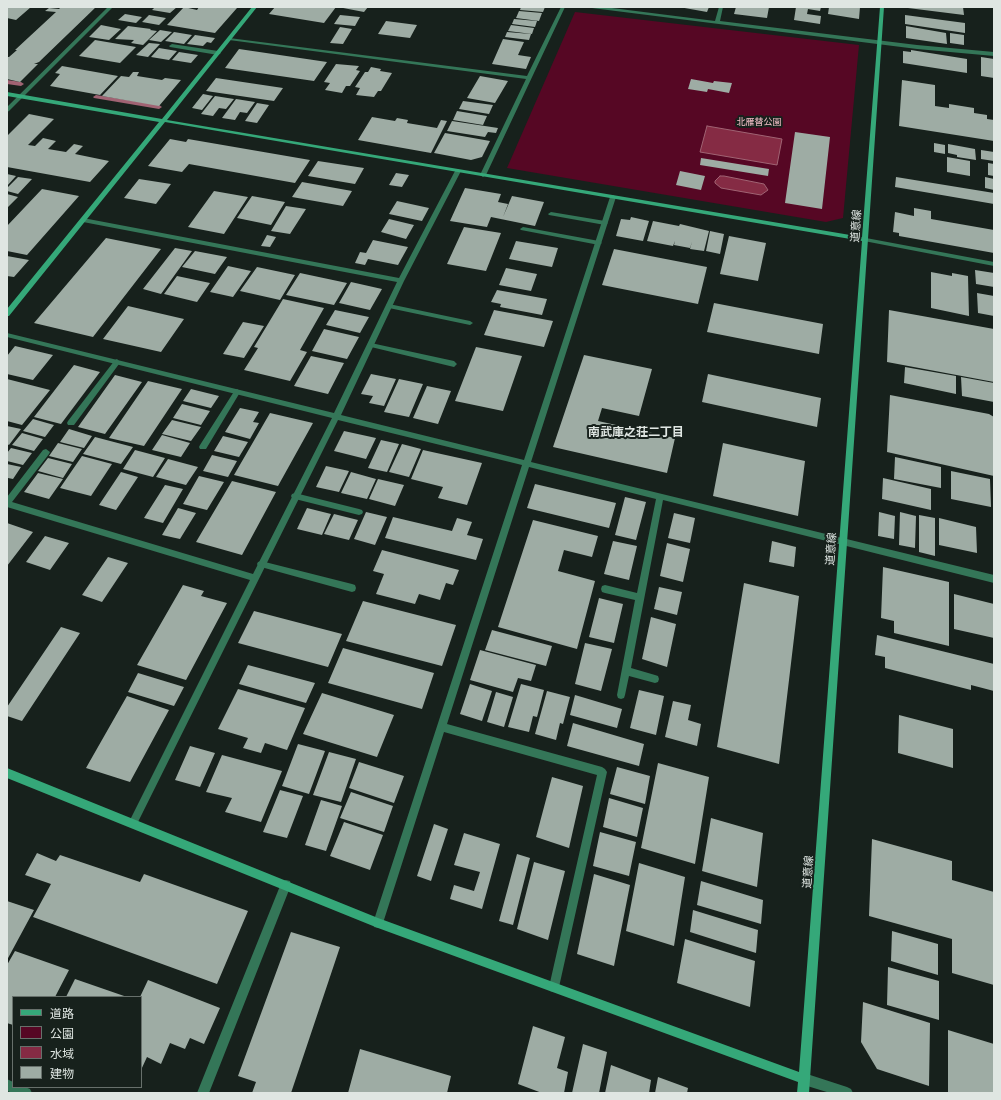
<!DOCTYPE html>
<meta charset="utf-8">
<style>
body{margin:0}
#map{position:relative;width:1001px;height:1100px;overflow:hidden;background:#17211c;font-family:Commissioner,"Noto Sans JP",sans-serif}
canvas{display:block}
.frame{position:absolute;inset:0;border:8px solid #dfe6e2;pointer-events:none}
.legend{position:absolute;left:12px;top:996px;width:130px;height:92px;box-sizing:border-box;background:#17211c;border:1px solid #67706b;margin:0;padding:5px 7px;list-style:none;font-size:12px;color:#dfe6e2}
.legend li{display:flex;align-items:center;gap:8px;height:20px}
.legend b{width:20px;border:1px solid #67706b}
</style>
<div id="map">
<canvas width="1001" height="1100"></canvas>
<div class="frame"></div>
<ul class="legend">
<li><b style="height:5px;background:#35a879"></b>道路</li>
<li><b style="height:11px;background:#560724"></b>公園</li>
<li><b style="height:11px;background:#852b44"></b>水域</li>
<li><b style="height:11px;background:#9eaca4"></b>建物</li>
</ul>
</div>
<script>
const c = document.querySelector('canvas').getContext('2d');
c.lineJoin = 'round';
function fill(path, color) { c.fillStyle = color; c.fill(path, 'evenodd'); }
const shape = rows => new Path2D(rows.map(r => 'M' + r).join(''));
function trace(path, color, width, dash) { c.strokeStyle = color; c.lineWidth = width; c.lineCap = dash ? 'butt' : 'round'; c.setLineDash(dash || []); c.stroke(path); }
function label(font, color, halo, rows, align = 'center') {
  c.font = font + ' Commissioner,"Noto Sans JP",sans-serif'; c.lineWidth = 4; c.setLineDash([]); c.textBaseline = 'middle'; c.strokeStyle = halo; c.fillStyle = color; for (const [text, x, y, turn = 0] of rows) {
    c.save(); c.translate(x, y); c.rotate((+turn || 0) * Math.PI / 180); c.textAlign = isNaN(turn) ? turn : align; if (halo) c.strokeText(text, 0, 0); c.fillText(text, 0, 0); c.restore();
  }
}
const green = shape([
 [575,12,859,45,843,218,826,222,507,168]
]);
const water = shape([
 [707,126,782,139,777,165,700,152,707,126],
 [720,176,724,176,764,184,768,190,761,195,721,188,715,183,715,181,720,176]
]);
const stream = shape([
 [7,80,21,82,24,84,21,86,7,84,7,80],
 [96,95,159,105,162,107,159,109,94,98,93,97,96,95]
]);
const building = shape([
 [7,7,31,7,16,20,7,18],
 [61,7,96,7,39,62,34,64,38,64,20,82,7,79,7,57,9,57,17,50,15,50,56,12,45,11,49,8,59,9],
 [155,7,177,7,170,13,152,10],
 [184,7,197,10,199,7,237,8,215,33,167,25],
 [275,7,336,7,324,23,269,14],
 [338,7,368,7,364,12],
 [521,7,545,7,543,12,520,10],
 [679,7,709,7,707,12],
 [736,7,769,7,767,18,734,14],
 [796,7,821,7,820,11,808,9,807,14,821,16,820,24,794,20],
 [829,7,860,7,859,19,828,14],
 [908,7,963,7,964,15,908,8],
 [519,11,542,13,539,21,516,18],
 [125,14,142,17,136,23,118,20],
 [149,15,166,18,159,25,142,22],
 [340,15,360,17,355,26,334,24],
 [905,15,965,23,965,33,905,24],
 [514,19,537,21,535,27,512,24],
 [386,21,417,25,410,38,378,34],
 [101,25,121,29,109,40,89,37],
 [511,25,534,28,532,34,508,31],
 [128,26,151,29,150,30,157,31,143,45,131,43,134,40,115,39],
 [906,26,946,33,947,44,906,38],
 [340,27,352,29,343,44,330,43],
 [160,30,172,32,161,42,149,40],
 [174,32,192,35,184,44,165,41],
 [507,32,531,34,529,40,505,37],
 [950,33,964,35,964,45,950,43],
 [195,35,215,38,211,43,207,42,203,46,187,44],
 [503,39,524,42,518,55,531,57,526,69,492,64],
 [95,40,136,47,120,63,79,56],
 [149,43,160,44,148,57,136,55],
 [159,48,177,51,169,60,151,57],
 [239,49,327,62,314,81,225,68],
 [911,50,967,59,967,73,903,63,903,51,911,52],
 [179,52,198,55,191,63,172,60],
 [981,57,994,59,994,78,981,76],
 [336,64,359,66,356,70,360,71,350,86,346,86,342,93,325,90,330,83,324,82],
 [62,66,118,76,100,95,50,86,60,74,55,73],
 [371,67,381,69,380,71,392,73,381,91,378,91,374,97,356,95,360,88,355,87,365,72,368,72],
 [133,72,139,72,137,76,162,80,165,78,181,80,159,106,102,96,121,76,129,77],
 [480,76,508,81,495,103,467,98],
 [216,78,283,88,274,101,206,91],
 [691,79,713,83,714,81,732,83,729,93,708,89,707,92,688,89],
 [902,80,935,85,935,106,949,108,949,104,974,108,974,113,987,115,987,119,994,120,994,141,899,126],
 [203,94,213,96,202,110,192,108],
 [215,96,234,99,226,109,219,108,213,116,201,114],
 [236,99,255,102,247,113,240,112,235,120,222,118],
 [463,101,493,105,489,114,459,109],
 [257,103,269,105,257,123,245,121],
 [457,111,487,116,483,125,453,120],
 [29,114,54,119,28,145,35,146,43,138,56,141,48,149,66,152,74,144,83,146,75,154,109,161,90,182,7,167,7,136],
 [372,117,395,121,397,118,408,120,407,123,437,128,441,120,447,121,431,153,358,140],
 [452,121,498,128,496,133,488,132,485,137,447,131],
 [795,132,830,137,822,209,785,203],
 [445,133,490,141,482,157,471,160,434,153],
 [170,139,186,142,188,139,310,160,295,183,189,164,182,172,148,166],
 [934,143,945,145,945,154,934,152],
 [948,144,975,149,976,160,957,157,957,155,948,153],
 [981,150,994,152,994,161,981,159],
 [947,157,970,161,970,176,947,172],
 [701,158,769,169,768,176,700,165],
 [318,161,364,168,355,184,308,176],
 [988,163,994,164,994,176,988,175],
 [680,171,705,176,701,190,676,185],
 [396,173,409,175,402,187,389,185],
 [7,174,16,176,7,186],
 [18,177,32,179,18,194,7,191,7,188],
 [896,177,994,193,994,204,895,187],
 [985,177,994,179,994,190,985,188],
 [139,179,171,184,156,204,124,198],
 [302,182,352,191,343,206,292,197],
 [465,188,501,194,498,202,508,204,503,217,512,196,544,202,535,226,491,217,487,227,450,221],
 [42,189,79,196,27,255,7,251,7,226],
 [214,191,248,197,224,234,188,227],
 [7,194,18,197,7,208],
 [252,196,285,202,271,225,237,218],
 [397,201,429,208,422,221,389,214],
 [286,206,306,209,290,234,271,231],
 [914,208,931,211,931,219,994,230,994,253,899,236,899,233,893,232,895,212,914,216],
 [631,217,649,221,643,241,616,236,621,219,630,220],
 [389,219,414,225,406,239,381,232],
 [653,221,679,226,680,224,709,231,704,251,690,249,692,242,690,248,674,245,675,241,673,246,647,241],
 [464,227,501,233,486,271,447,264],
 [710,231,724,234,720,254,706,251],
 [267,235,276,237,270,247,261,246],
 [729,236,766,243,758,281,720,274],
 [106,238,161,249,93,337,34,323],
 [373,240,408,247,398,265,368,259,365,265,355,263,360,252,366,253],
 [516,241,558,248,552,267,509,259],
 [175,248,192,251,161,294,143,289],
 [614,249,707,267,698,304,602,285],
 [195,251,227,257,215,274,182,267],
 [7,256,29,260,14,277,7,276],
 [228,266,251,271,233,297,210,292],
 [257,267,295,275,280,300,240,291],
 [506,268,537,274,531,291,499,285],
 [975,270,994,273,994,287,976,284],
 [931,272,952,276,952,273,968,276,969,316,931,308],
 [300,273,347,283,334,305,286,295],
 [177,276,210,283,197,302,164,294],
 [351,282,382,289,370,310,339,303],
 [497,290,547,299,542,315,500,307,501,304,491,302],
 [977,293,994,296,994,316,978,313],
 [283,299,324,308,300,350,307,352,290,381,244,370,258,348,254,347],
 [714,303,823,324,819,354,707,332],
 [128,306,184,319,161,352,103,339],
 [335,310,369,317,360,333,326,325],
 [494,310,553,321,544,347,484,335],
 [889,310,994,329,994,382,887,362],
 [243,322,264,326,244,358,223,354],
 [324,329,359,337,347,359,312,351],
 [15,346,53,355,33,380,7,374,7,356],
 [476,347,522,356,503,411,455,401],
 [584,355,652,369,639,416,602,408,598,421,675,438,667,473,553,447],
 [311,356,344,363,328,394,294,386],
 [74,365,100,372,61,424,34,417],
 [905,367,956,376,956,394,904,383],
 [371,374,396,379,384,406,369,403,373,396,361,394],
 [708,374,821,398,817,427,702,402],
 [115,375,142,382,105,434,78,427],
 [961,377,994,383,994,402,962,396],
 [7,379,50,390,22,425,7,421],
 [399,379,423,384,409,417,384,412],
 [148,381,182,389,144,446,109,438],
 [427,386,451,391,438,424,413,418],
 [191,389,219,396,211,408,183,401],
 [890,395,989,414,994,417,994,476,887,452],
 [182,404,210,411,201,425,173,418],
 [240,408,259,412,253,422,259,423,250,439,225,432],
 [270,413,313,423,278,486,234,475],
 [33,419,54,425,45,437,23,431],
 [172,420,201,427,191,441,162,434],
 [7,426,21,429,9,445,7,444],
 [69,429,92,436,84,448,60,442],
 [344,431,376,438,366,459,334,451],
 [22,433,43,439,34,451,12,445],
 [162,435,190,443,181,457,152,450],
 [223,436,248,442,239,457,214,451],
 [95,437,133,447,121,464,83,454],
 [381,440,399,444,387,472,368,468],
 [58,443,82,449,73,462,49,456],
 [723,443,805,461,798,516,713,496],
 [402,444,421,449,409,477,389,472],
 [11,448,32,453,23,465,7,461,7,453],
 [135,450,165,458,153,477,123,469],
 [423,450,482,463,467,505,438,498,443,487,411,479],
 [212,455,237,461,228,477,203,471],
 [82,456,112,464,91,496,60,488],
 [895,457,941,467,941,488,894,479],
 [48,458,72,464,63,478,38,471],
 [168,459,198,467,186,485,156,477],
 [7,464,21,467,13,479,8,478,7,480],
 [326,466,349,471,339,492,316,487],
 [951,471,990,479,991,507,951,499],
 [121,472,138,477,116,510,99,505],
 [351,472,376,479,367,499,341,493],
 [38,473,63,479,49,499,24,492],
 [199,476,224,482,207,510,183,504],
 [883,478,931,489,931,510,882,499],
 [378,479,404,485,395,506,369,499],
 [232,481,276,492,242,555,196,542],
 [535,484,616,503,609,528,527,508],
 [165,485,183,489,163,523,144,518],
 [625,497,646,502,636,540,615,535],
 [178,508,196,513,180,539,162,535],
 [307,508,331,514,322,535,297,529],
 [366,512,387,517,375,545,354,539],
 [879,512,895,516,894,539,878,536],
 [900,512,916,516,915,548,899,545],
 [674,513,695,518,690,543,668,538],
 [334,514,358,520,349,540,324,534],
 [919,515,935,518,935,556,919,552],
 [393,517,452,531,457,518,472,522,467,535,483,539,476,560,385,538],
 [939,518,976,527,977,553,939,545],
 [533,520,598,536,592,557,564,550,558,571,595,581,577,649,498,627],
 [7,523,33,532,7,566],
 [45,536,69,543,50,570,26,562],
 [613,541,637,546,629,580,604,574],
 [772,541,796,547,794,567,769,562],
 [667,543,690,549,683,582,660,576],
 [382,550,459,570,453,585,446,583,440,600,419,594,415,604,376,594,384,574,373,571],
 [108,557,128,563,102,602,82,595],
 [883,567,949,582,949,646,894,633,894,621,881,618],
 [744,583,799,596,779,764,717,747],
 [183,585,204,591,201,596,227,603,186,680,137,665],
 [659,587,682,592,677,615,654,609],
 [954,594,994,604,994,638,954,629],
 [599,598,623,604,614,643,589,637],
 [363,601,456,625,442,666,346,641],
 [254,611,342,634,328,667,238,643],
 [651,617,676,624,667,667,642,659],
 [61,627,80,633,22,721,7,716,7,707],
 [492,630,552,646,546,666,485,650],
 [877,635,994,664,994,691,971,685,971,690,885,668,885,657,875,655],
 [585,643,612,649,601,691,575,684],
 [343,648,434,673,422,709,328,683],
 [480,650,536,665,531,681,518,678,513,692,470,680],
 [248,665,315,683,306,703,239,684],
 [138,673,184,687,174,706,128,692],
 [470,684,492,691,482,721,460,714],
 [521,684,544,690,537,717,533,716,529,732,508,727],
 [238,689,305,708,287,750,265,743,261,753,243,748,248,738,218,729],
 [639,690,664,696,656,735,630,728],
 [547,691,570,697,563,724,560,723,556,740,535,734],
 [496,692,513,697,504,727,487,722],
 [322,693,394,715,377,757,303,734],
 [575,695,622,709,617,728,570,715],
 [127,696,169,710,130,782,86,768],
 [673,701,691,705,688,720,701,724,697,746,665,737],
 [899,715,953,729,953,768,898,753],
 [573,723,644,744,639,766,567,746],
 [298,744,325,751,309,794,282,786],
 [190,746,215,753,200,787,175,780],
 [329,752,356,759,341,802,313,795],
 [222,755,282,771,261,822,225,812,232,798,206,792],
 [359,762,404,776,394,803,349,788],
 [658,763,709,777,695,864,641,848],
 [617,767,650,776,645,804,610,794],
 [552,777,583,786,569,848,536,837],
 [280,790,303,796,287,838,263,832],
 [351,792,393,806,384,832,340,818],
 [609,798,643,808,637,837,603,827],
 [321,800,342,806,326,851,305,845],
 [711,818,763,833,757,887,702,871],
 [344,822,383,835,370,870,330,856],
 [434,824,448,829,431,881,417,876],
 [600,832,636,842,629,876,593,866],
 [464,833,500,844,482,909,450,899,454,885,474,891,480,872,454,865],
 [872,839,952,861,952,880,994,892,994,985,952,973,952,939,869,916],
 [37,853,56,861,60,855,140,882,144,874,248,911,217,984,33,917,51,884,25,875],
 [517,854,530,858,513,925,499,921],
 [534,862,565,871,548,940,517,929],
 [639,863,685,877,674,946,626,931],
 [594,874,630,885,614,966,577,954],
 [701,881,763,900,761,924,697,905],
 [7,901,34,910,7,960],
 [693,910,758,930,756,953,690,932],
 [892,931,938,944,938,975,891,961],
 [291,932,340,947,291,1093,252,1093,256,1082,238,1076],
 [685,939,755,961,750,1007,677,983],
 [15,951,69,970,55,997,13,997,13,1025,7,1023,7,965],
 [888,967,939,981,939,1020,887,1005],
 [75,979,127,997,66,997],
 [148,980,220,1008,204,1044,190,1038,185,1049,170,1043,161,1064,147,1057,141,1070,140,997],
 [863,1002,930,1023,929,1086,877,1069,861,1042],
 [533,1026,565,1037,557,1068,568,1072,564,1093,542,1093,518,1084],
 [948,1030,994,1044,994,1093,948,1093],
 [583,1044,607,1052,599,1093,572,1093],
 [360,1049,451,1076,447,1093,348,1093],
 [611,1065,651,1080,649,1093,605,1093],
 [658,1077,688,1088,687,1093,655,1093]
]);
const lane = shape([
 [172,44,218,51,221,53,218,55,170,47,169,46,172,44],
 [551,212,605,221,608,223,605,225,549,215,548,214,551,212],
 [523,227,599,241,602,243,599,245,521,230,520,229,523,227],
 [387,304,389,304,470,321,473,323,470,325,389,308,386,306,387,304],
 [369,343,371,343,454,361,457,364,454,367,371,347,369,347,369,343],
 [117,359,120,362,119,364,74,425,68,425,67,423,68,421,115,360,117,359],
 [237,389,241,392,239,394,206,449,200,449,199,447,200,445,235,390,237,389],
 [295,493,359,509,362,510,363,512,362,514,359,515,295,499,292,498,291,496,292,494,295,493],
 [261,561,352,584,355,585,356,588,355,591,352,592,261,567,258,566,257,564,258,562,261,561]
]);
const street = shape([
 [108,7,113,7,9,111,7,112,7,107,108,7],
 [561,7,565,7,486,175,483,177,480,175,526,79,229,40,227,39,229,38,527,76,561,7],
 [590,7,604,7,715,21,719,7,723,7,720,21,917,45,994,52,994,56,917,49,592,8,590,7],
 [458,169,461,171,404,281,341,415,524,460,610,197,613,195,616,197,531,462,994,575,994,583,663,500,631,668,655,675,658,676,659,679,658,682,655,683,629,676,625,695,624,698,621,699,618,698,617,695,635,600,605,593,602,592,601,589,602,586,605,585,637,593,656,499,529,467,447,724,602,767,605,769,607,772,559,987,558,991,554,992,550,991,549,987,597,775,444,732,383,923,382,927,378,928,374,927,373,923,522,465,338,420,136,826,133,828,130,826,128,823,130,820,250,580,7,507,7,497,43,450,46,449,50,452,49,454,12,502,253,574,332,418,7,337,7,333,334,413,397,282,83,222,80,220,83,218,399,278,455,171,458,169],
 [866,238,994,262,994,266,864,241,863,240,866,238],
 [286,880,290,881,291,885,209,1093,197,1093,282,881,286,880],
 [804,1073,847,1087,851,1089,853,1093,830,1093,804,1085,800,1083,798,1079,800,1075,804,1073],
 [7,1079,13,1082,13,1087,25,1087,30,1089,32,1093,13,1093,7,1091,7,1079]
]);
const secondary = shape([
 [252,7,257,7,167,120,862,237,880,7,884,7,809,1093,797,1093,798,1082,378,928,7,778,7,768,378,918,799,1072,862,241,165,122,9,316,7,316,7,309,159,122,7,96,7,92,162,119,252,7]
]);
const farParknames = [
 ["北雁替公園",759,122]
];
const streetNames = [
 ["道意線",856,226,-86],
 ["道意線",831,549,-86],
 ["道意線",808,872,-86]
];
const neighbourhoodNames = [
 ["南武庫之荘二丁目",636,432]
];
fill(green, '#560724');
fill(water, '#852b44');
trace(water, '#a06373', 1);
fill(stream, '#a06373');
fill(building, '#9eaca4');
fill(lane, '#347658');
fill(street, '#347658');
fill(secondary, '#35a879');
label('9px', '#f5c0c9', '#17211c', farParknames);
label('11px', '#dfe6e2', '#17211c', streetNames);
label('bold 12px', '#dfe6e2', '#17211c', neighbourhoodNames);
</script>
